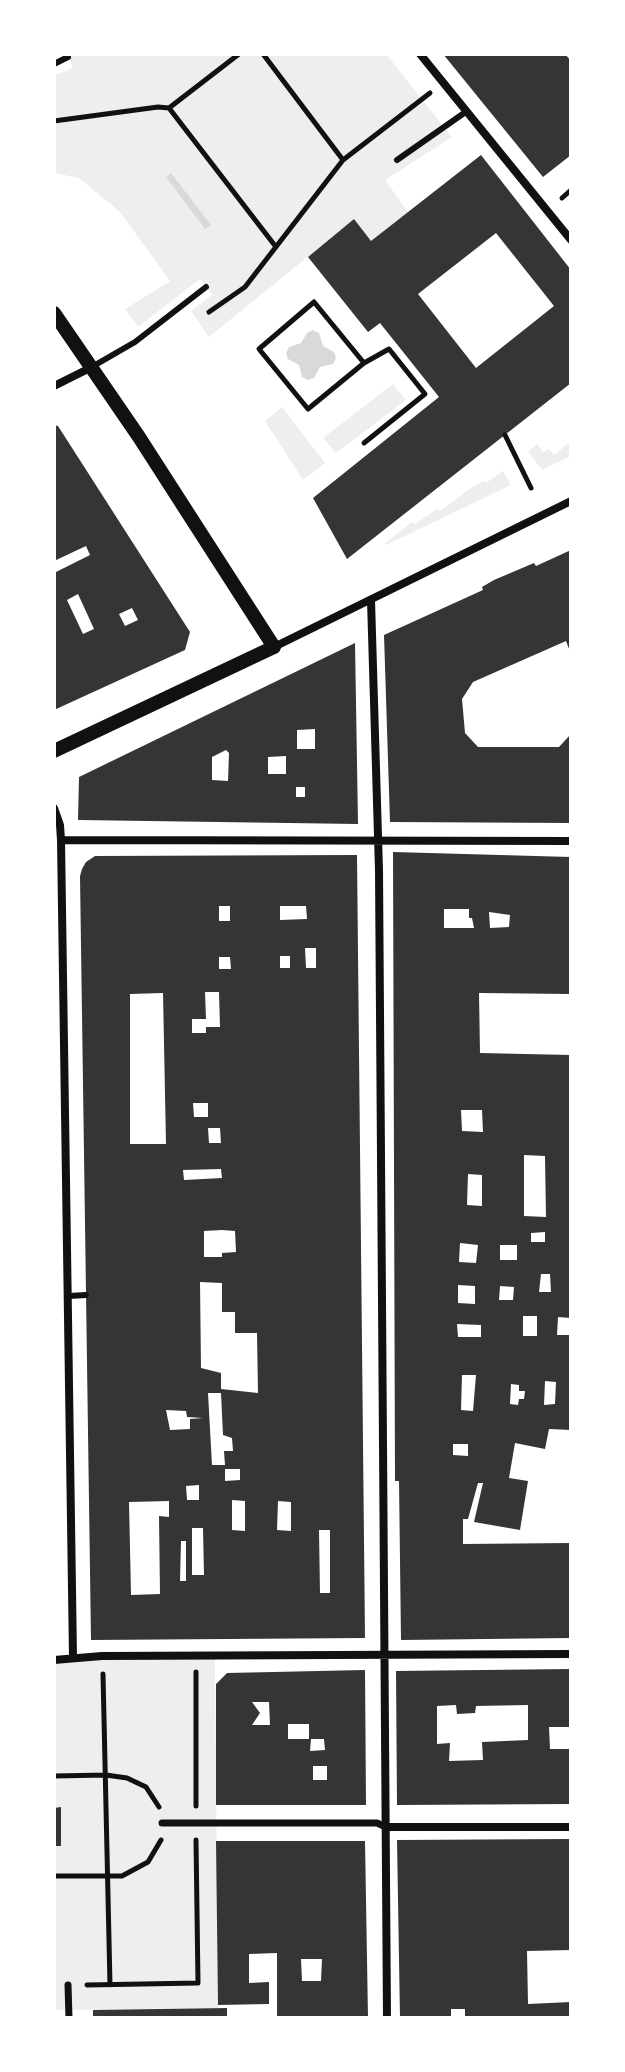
<!DOCTYPE html>
<style>
body{margin:0}
#map{position:relative;width:625px;height:2072px;overflow:hidden;background:#fff;font-family:"Crimson Pro",serif}
canvas{display:block}
.frame{position:absolute;inset:0;border:56px solid #fff;pointer-events:none}
</style>
<div id="map">
<canvas width="625" height="2072"></canvas>
<div class="frame"></div>
</div>
<script>
const c = document.querySelector('canvas').getContext('2d');
c.lineJoin = 'round';
function fill(path, color) { c.fillStyle = color; c.fill(path, 'evenodd'); }
const shape = rows => new Path2D(rows.map(r => 'M' + r).join(''));
function trace(path, color, width, dash) { c.strokeStyle = color; c.lineWidth = width; c.lineCap = dash ? 'butt' : 'round'; c.setLineDash(dash || []); c.stroke(path); }
const green = shape([
 [67,54,386,54,452,137,385,180,408,212,371,241,353,220,209,337,191,311,212,295,200,279,138,327,125,309,170,281,120,212,79,178,54,173,54,76,73,68],
 [393,384,406,400,336,453,323,438],
 [282,407,325,463,303,480,265,421],
 [571,441,571,456,542,470,528,451,537,444,543,452,549,449,554,455],
 [503,471,511,485,386,545,385,543,412,522,415,524,437,509,440,511,471,488,484,481,486,483],
 [215,1656,218,2008,54,2010,54,1660]
]);
const water = shape([
 [171,173,211,225,205,229,166,177],
 [313,330,319,333,323,346,334,352,336,358,333,364,320,367,314,378,308,380,302,377,299,365,288,359,286,353,289,347,301,343,307,333]
]);
const building = shape([
 [443,54,565,54,571,61,571,155,543,177],
 [481,155,571,270,571,383,347,559,313,498,439,397,380,323,368,332,308,257,354,219,371,241],
 [496,233,554,306,476,368,418,294],
 [54,425,58,426,190,632,185,650,54,710,54,573,90,555,86,546,54,561],
 [78,594,94,629,83,634,67,600],
 [132,608,138,620,125,626,119,614],
 [571,550,571,654,566,641,473,682,462,699,465,733,478,747,559,747,571,734,571,823,390,822,384,635,483,590,482,587,494,580,534,563,536,566],
 [355,643,358,824,78,820,79,777],
 [315,729,315,749,297,749,297,730],
 [226,750,229,753,228,781,212,780,212,757],
 [286,756,286,774,268,774,268,757],
 [296,787,305,787,305,797,296,797],
 [393,852,571,857,571,994,479,993,480,1053,571,1055,571,1318,558,1317,557,1335,571,1335,571,1430,549,1429,545,1449,515,1443,509,1478,528,1481,520,1530,474,1522,483,1483,478,1483,468,1519,463,1519,463,1544,571,1543,571,1638,401,1640,399,1481,395,1481],
 [444,909,469,909,469,918,472,918,474,928,444,928],
 [489,912,510,915,509,927,490,928],
 [461,1110,482,1110,483,1132,462,1131],
 [524,1155,545,1156,546,1217,524,1216],
 [468,1174,482,1175,482,1206,467,1205],
 [545,1232,545,1242,531,1242,531,1233],
 [460,1243,478,1245,476,1263,459,1262],
 [500,1245,517,1245,517,1260,500,1260],
 [541,1274,550,1274,551,1292,539,1292],
 [458,1285,475,1286,475,1304,458,1303],
 [500,1286,514,1287,513,1300,499,1300],
 [523,1316,537,1316,537,1336,523,1336],
 [457,1324,481,1325,481,1337,458,1337],
 [462,1375,476,1375,473,1411,461,1410],
 [545,1381,556,1382,555,1404,544,1405],
 [511,1384,519,1385,519,1391,525,1391,524,1399,519,1399,518,1405,510,1404],
 [453,1444,468,1444,468,1456,453,1455],
 [357,855,365,1638,91,1640,80,876,82,869,86,862,95,856],
 [219,906,230,906,230,921,219,921],
 [280,906,306,906,307,919,280,920],
 [305,948,316,948,316,968,306,968],
 [280,956,290,956,290,968,280,968],
 [219,957,230,957,231,969,219,969],
 [205,992,219,992,220,1027,206,1027,206,1033,192,1033,192,1019,206,1019],
 [163,993,166,1144,130,1144,130,994],
 [193,1103,208,1103,208,1117,194,1117],
 [208,1128,220,1128,221,1143,209,1143],
 [221,1169,222,1178,184,1180,183,1170],
 [222,1230,235,1231,236,1252,222,1253,222,1257,204,1257,204,1231],
 [200,1282,222,1283,222,1312,235,1312,235,1333,257,1333,258,1393,221,1389,221,1373,201,1368],
 [208,1393,221,1393,223,1435,232,1438,233,1451,224,1451,225,1465,212,1465],
 [166,1410,186,1411,187,1417,203,1418,190,1419,190,1429,170,1430],
 [225,1469,240,1469,240,1480,225,1481],
 [199,1485,199,1500,187,1500,186,1486],
 [232,1500,245,1501,245,1531,232,1530],
 [169,1501,169,1517,159,1516,160,1594,131,1595,129,1502],
 [278,1501,291,1502,291,1531,277,1530],
 [192,1528,203,1528,204,1575,192,1575],
 [319,1530,330,1530,330,1593,320,1593],
 [181,1541,186,1541,186,1581,180,1581],
 [571,1669,571,1727,549,1727,550,1749,571,1749,571,1804,397,1805,396,1671],
 [456,1705,457,1714,475,1713,476,1706,528,1705,528,1740,482,1742,483,1760,449,1761,450,1743,437,1744,437,1706],
 [365,1670,366,1805,216,1805,216,1684,227,1673],
 [252,1702,269,1702,270,1725,252,1725,260,1713],
 [288,1724,309,1724,309,1739,324,1739,325,1750,310,1751,311,1739,288,1739],
 [313,1766,327,1766,327,1780,313,1780],
 [61,1807,61,1846,54,1846,54,1808],
 [571,1839,571,1950,527,1951,528,2004,571,2002,571,2018,465,2018,465,2009,451,2009,451,2018,400,2018,397,1840],
 [216,1841,365,1841,368,2018,277,2018,277,1953,249,1954,249,1983,269,1982,269,2004,218,2005],
 [301,1959,322,1959,321,1981,302,1981],
 [227,2008,227,2018,93,2018,93,2010]
]);
const path = shape([
 [263,54,343,160],
 [169,108,276,247],
 [54,121,158,107,169,108,239,54],
 [562,198,571,190],
 [314,302,364,363,308,409,259,349,314,302],
 [209,312,245,287,343,160,430,93],
 [505,435,531,488],
 [364,443,425,394,389,349,364,363],
 [103,1674,110,1985],
 [54,1776,106,1775,127,1778,146,1787,159,1807],
 [196,1806,196,1672],
 [54,1876,122,1876,148,1862,161,1840],
 [87,1985,198,1983,196,1840]
]);
const service = shape([
 [54,64,68,57],
 [397,160,467,111],
 [90,368,135,342,206,287],
 [69,1296,86,1295]
]);
const pedestrian = shape([
 [162,1823,377,1823,386,1827],
 [68,1985,69,2018]
]);
const minor = shape([
 [420,54,571,240],
 [54,386,90,368],
 [371,600,379,870,387,2018],
 [274,647,571,501],
 [54,808,60,825,61,840,73,1657],
 [61,840,571,841],
 [54,1660,102,1656,571,1654],
 [386,1827,571,1827]
]);
const tertiary = shape([
 [54,313,139,437,274,647,54,751]
]);
fill(green, '#eee');
fill(water, '#d9d9d9');
fill(building, '#353535');
trace(path, '#111', 5);
trace(service, '#111', 6);
trace(pedestrian, '#111', 7);
trace(minor, '#111', 8);
trace(tertiary, '#111', 14);
</script>
